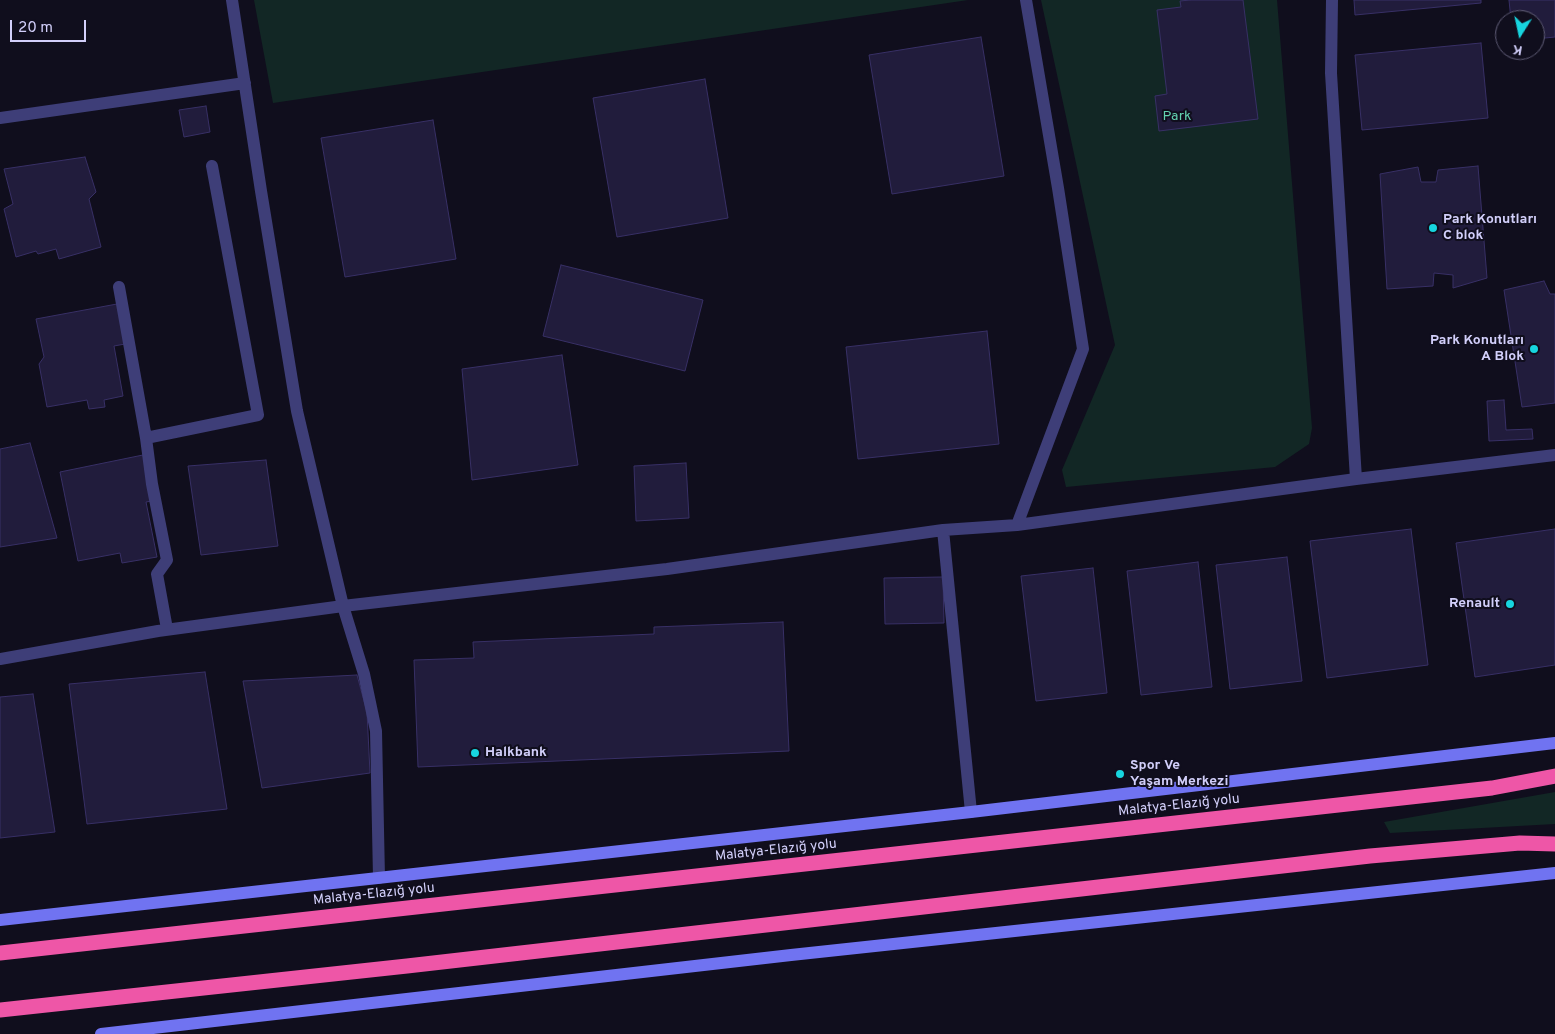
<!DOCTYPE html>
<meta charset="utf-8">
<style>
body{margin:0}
#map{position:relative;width:1555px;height:1034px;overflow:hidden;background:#100e1d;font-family:Overpass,sans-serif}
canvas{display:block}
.north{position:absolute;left:1495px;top:10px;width:50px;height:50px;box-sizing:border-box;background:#100e1d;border:1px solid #5e5b75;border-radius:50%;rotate:190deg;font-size:14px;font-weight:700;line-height:20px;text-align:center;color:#d2cffa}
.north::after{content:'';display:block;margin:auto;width:18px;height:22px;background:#17d5df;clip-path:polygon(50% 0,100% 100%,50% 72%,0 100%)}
.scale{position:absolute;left:10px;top:20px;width:76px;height:22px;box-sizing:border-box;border:2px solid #d2cffa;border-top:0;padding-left:6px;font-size:15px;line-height:18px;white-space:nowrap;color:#d2cffa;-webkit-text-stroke:4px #100e1d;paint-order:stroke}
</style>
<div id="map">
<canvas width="1555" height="1034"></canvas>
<div class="north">K</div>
<div class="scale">20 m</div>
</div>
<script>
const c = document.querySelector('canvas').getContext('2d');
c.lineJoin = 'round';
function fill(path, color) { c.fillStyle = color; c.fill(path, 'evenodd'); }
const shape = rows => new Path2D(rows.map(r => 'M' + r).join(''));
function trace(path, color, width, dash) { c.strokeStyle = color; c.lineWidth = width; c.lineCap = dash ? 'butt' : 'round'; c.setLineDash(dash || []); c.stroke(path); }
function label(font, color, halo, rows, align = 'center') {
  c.font = font + ' Overpass,sans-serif'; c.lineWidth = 4; c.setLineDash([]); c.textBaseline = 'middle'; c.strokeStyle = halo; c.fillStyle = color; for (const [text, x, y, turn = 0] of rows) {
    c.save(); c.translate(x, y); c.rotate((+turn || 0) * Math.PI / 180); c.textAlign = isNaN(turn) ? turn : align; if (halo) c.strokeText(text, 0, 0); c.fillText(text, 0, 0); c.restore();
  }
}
const green = shape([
 [254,0,968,0,273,103],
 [1041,0,1277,0,1312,428,1309,444,1275,467,1066,487,1062,470,1115,345],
 [1555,792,1555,824,1390,833,1384,822]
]);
const building = shape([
 [1190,0,1243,0,1258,119,1159,131,1155,96,1167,94,1157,10,1181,7,1180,1,1190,0],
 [1354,0,1481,0,1481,3,1355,15,1354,0],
 [1509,0,1555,0,1555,37,1535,39,1535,20,1511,20,1509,0],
 [981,37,1004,176,892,194,869,55,981,37],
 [1481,43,1488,118,1362,130,1355,55,1481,43],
 [705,79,728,218,617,237,593,98,705,79],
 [206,106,210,132,184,137,179,110,206,106],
 [433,120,456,259,345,277,321,138,433,120],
 [85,157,96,192,89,199,101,247,59,259,56,249,38,254,36,251,16,257,4,209,13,204,4,169,85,157],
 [1478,166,1487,278,1453,288,1453,275,1434,273,1433,286,1387,289,1380,174,1418,167,1421,182,1436,182,1438,170,1478,166],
 [561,265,703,300,685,371,543,336,561,265],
 [1544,281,1550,294,1555,294,1555,403,1522,407,1504,290,1544,281],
 [117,304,125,344,114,346,123,396,104,400,105,407,89,409,87,400,47,407,39,364,44,357,36,319,117,304],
 [987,331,999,444,858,459,846,347,987,331],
 [562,355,578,465,472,480,462,369,562,355],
 [1504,400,1506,430,1532,429,1533,439,1489,441,1487,401,1504,400],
 [30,443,57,538,0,547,0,449,30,443],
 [143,455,152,501,146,502,157,557,122,563,120,553,78,561,60,472,143,455],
 [266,460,278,546,201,555,188,466,266,460],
 [686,463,689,518,636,521,634,466,686,463],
 [1411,529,1428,665,1327,678,1310,541,1411,529],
 [1555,529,1555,665,1475,677,1456,543,1555,529],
 [1287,557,1302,681,1230,689,1216,565,1287,557],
 [1198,562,1212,687,1141,695,1127,571,1198,562],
 [1093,568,1107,693,1036,701,1021,576,1093,568],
 [943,577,944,623,885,624,884,578,943,577],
 [783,622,789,751,418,767,414,660,474,658,473,642,654,634,654,627,783,622],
 [205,672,227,809,87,824,69,684,205,672],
 [357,675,367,712,370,773,262,788,243,681,357,675],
 [33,694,55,832,0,838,0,697,33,694]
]);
const street = shape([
 [232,0,261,191,297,411,343,606,364,674,376,731,379,878],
 [1332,0,1331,73,1356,479],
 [0,118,245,83],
 [119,287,146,438],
 [1017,525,1083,349,1058,188,1026,0],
 [943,530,971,812],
 [167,629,157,574,167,560,152,484,146,438,258,415,212,166],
 [0,659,158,631,343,606,667,569,943,530,1017,525,1356,479,1555,455]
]);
const secondary = shape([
 [0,920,971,812,1555,743],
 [101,1034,791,955,1555,873]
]);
const highway = shape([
 [0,953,1492,788,1555,776],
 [0,1010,407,966,1370,856,1520,843,1555,844]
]);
const markers = [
 [1433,228,5,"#17d5df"],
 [1534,349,5,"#17d5df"],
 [1510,604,5,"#17d5df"],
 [475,753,5,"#17d5df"],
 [1120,774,5,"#17d5df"]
];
const parkNames = [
 ["Park",1177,117]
];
const poiNames = [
 ["Park Konutları",1443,220],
 ["C blok",1443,236],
 ["Park Konutları",1524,341,"right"],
 ["A Blok",1524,357,"right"],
 ["Renault",1500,604,"right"],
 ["Halkbank",485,753],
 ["Spor Ve",1130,766],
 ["Yaşam Merkezi",1130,782]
];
const streetNames = [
 ["Malatya-Elazığ yolu",1179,806,-6],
 ["Malatya-Elazığ yolu",776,851,-6],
 ["Malatya-Elazığ yolu",374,895,-6]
];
fill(green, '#122725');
fill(building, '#211c3c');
trace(building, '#383066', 1);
trace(street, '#3e3e78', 12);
trace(secondary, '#7073f1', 12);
trace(highway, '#ee56a7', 15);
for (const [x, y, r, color] of markers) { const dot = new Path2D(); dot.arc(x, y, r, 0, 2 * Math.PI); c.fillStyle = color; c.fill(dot); trace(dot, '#100e1d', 2); }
label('14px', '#63d2b1', '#100e1d', parkNames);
label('bold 14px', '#d2cffa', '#100e1d', poiNames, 'left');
label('14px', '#d2cffa', '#100e1d', streetNames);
</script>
